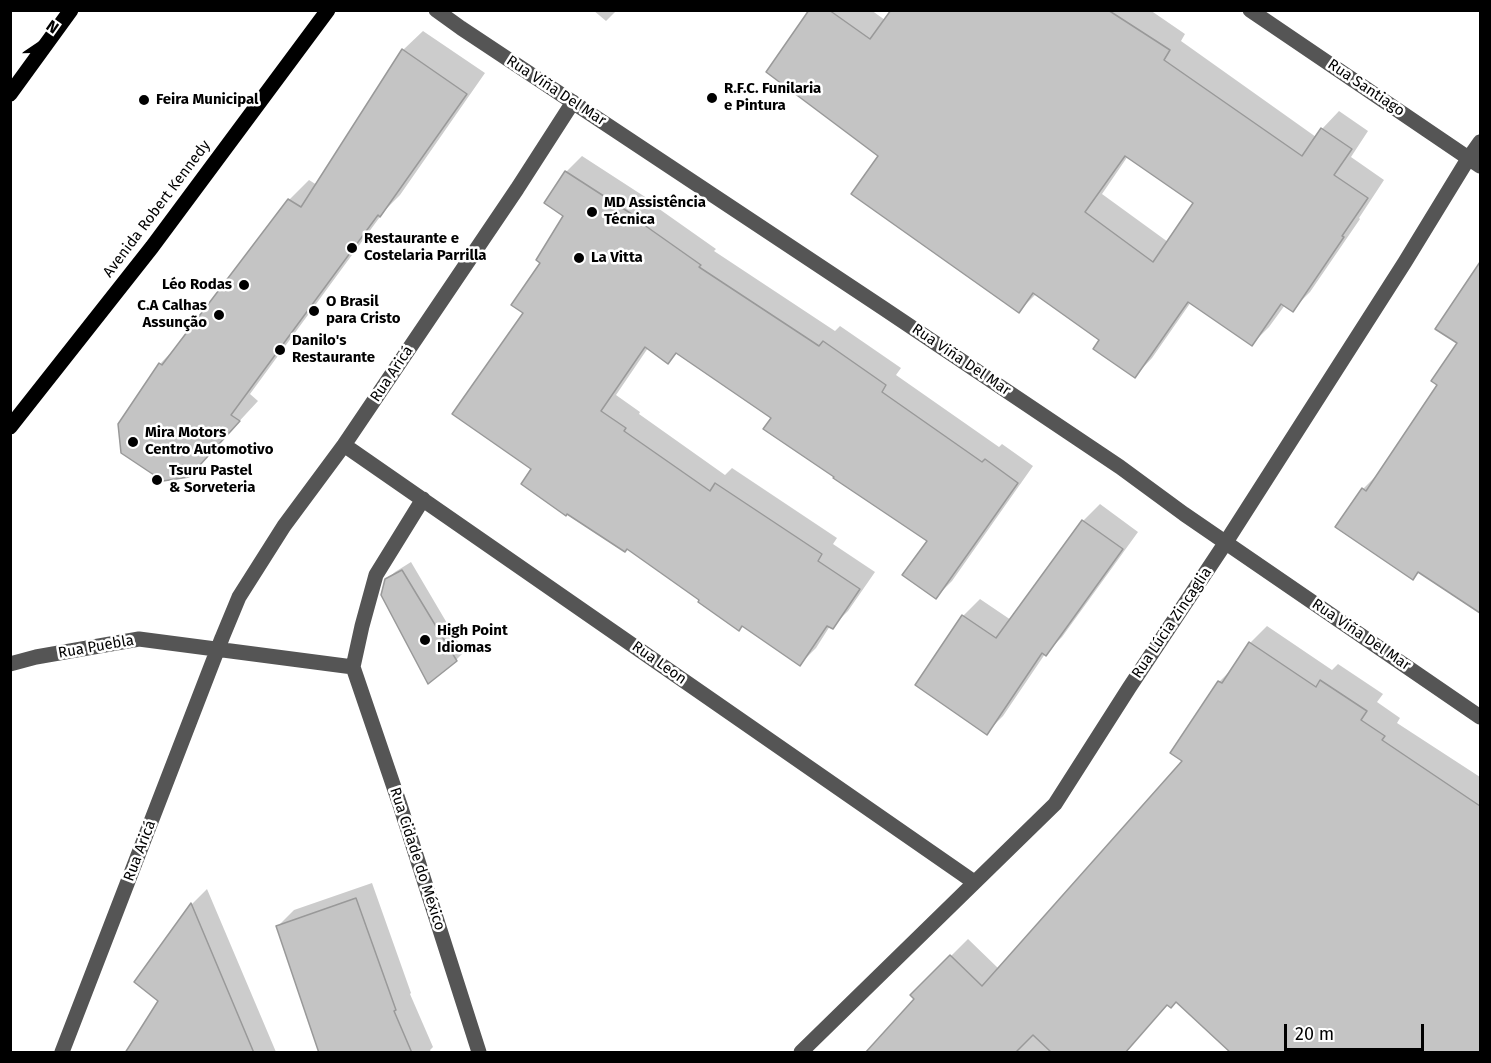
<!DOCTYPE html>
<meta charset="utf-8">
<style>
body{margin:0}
#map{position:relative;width:1491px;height:1063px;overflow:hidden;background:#fff;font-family:"Fira Sans",sans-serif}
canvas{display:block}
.frame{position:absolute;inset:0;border:12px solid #000;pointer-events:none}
.north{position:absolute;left:12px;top:12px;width:60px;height:60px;-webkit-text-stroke:4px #fff;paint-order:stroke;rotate:35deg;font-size:16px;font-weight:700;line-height:24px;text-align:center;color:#000}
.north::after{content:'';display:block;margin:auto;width:21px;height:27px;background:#000;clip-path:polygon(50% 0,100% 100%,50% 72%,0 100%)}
.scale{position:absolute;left:1284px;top:1024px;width:140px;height:27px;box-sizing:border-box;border:3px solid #000;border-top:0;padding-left:8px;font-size:18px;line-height:21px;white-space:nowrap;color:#000;-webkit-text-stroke:4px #fff;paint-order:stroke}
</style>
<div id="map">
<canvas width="1491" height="1063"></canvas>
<div class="frame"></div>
<div class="north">N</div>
<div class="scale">20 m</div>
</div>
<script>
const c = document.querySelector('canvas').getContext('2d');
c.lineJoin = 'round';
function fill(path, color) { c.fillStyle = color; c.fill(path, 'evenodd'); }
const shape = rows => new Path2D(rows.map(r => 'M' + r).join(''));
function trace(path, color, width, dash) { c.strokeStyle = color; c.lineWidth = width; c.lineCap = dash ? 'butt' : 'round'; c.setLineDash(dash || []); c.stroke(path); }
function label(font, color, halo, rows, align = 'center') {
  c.font = font + ' "Fira Sans",sans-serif'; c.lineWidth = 5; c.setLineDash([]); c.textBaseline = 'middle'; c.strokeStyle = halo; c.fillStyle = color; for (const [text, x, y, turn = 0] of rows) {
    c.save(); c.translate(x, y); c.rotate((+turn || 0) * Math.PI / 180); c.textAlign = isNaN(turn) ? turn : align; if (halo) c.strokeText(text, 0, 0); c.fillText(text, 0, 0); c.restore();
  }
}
const shadow = shape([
 [593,10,617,10,606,21],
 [811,10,871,10,885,20,892,10,1150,10,1185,34,1181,41,1316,137,1322,129,1339,111,1368,131,1351,157,1384,180,1359,218,1360,219,1310,292,1292,310,1285,305,1269,327,1252,344,1191,302,1152,358,1135,376,1101,340,1036,294,1019,311,880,155],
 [1128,156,1195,203,1168,242,1102,194],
 [423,31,485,73,400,195,385,210,250,394,258,401,208,455,160,364,179,344,289,200,309,180,317,185,403,50],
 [582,156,656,204,655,206,716,249,714,251,835,331,840,326,901,368,896,375,999,447,1002,444,1033,466,952,581,936,597,929,540,836,477,773,417,678,352,668,362,648,348,616,395,640,412,639,414,725,475,732,468,837,538,833,544,875,572,848,611,832,627,830,626,816,648,800,664,701,599,533,468,525,313,542,262,565,215,566,172],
 [1480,272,1480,612,1420,571,1413,578,1363,489,1379,473,1439,385,1459,343,1466,286],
 [1100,504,1138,532,1062,637,1045,654,1003,716,986,733,963,616,980,599,1011,620,1083,521],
 [411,562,464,652,456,660,386,580,395,572],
 [1267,626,1332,670,1338,664,1383,694,1377,702,1400,718,1397,723,1480,777,1480,1052,1456,1052,1176,1000,1168,1004,1125,1052,870,1052,916,999,912,995,968,939,999,969,1184,760,1219,682,1234,667,1250,643],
 [372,883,411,993,410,994,433,1047,430,1050,431,1052,332,1052,278,926,294,910],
 [207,889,276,1052,127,1052,160,1000,136,982,192,904]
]);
const building = shape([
 [809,10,829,10,870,39,891,10,1108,10,1170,50,1164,60,1302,156,1321,128,1352,149,1334,175,1368,198,1342,236,1344,237,1293,312,1281,304,1252,346,1188,302,1135,378,1093,349,1099,340,1033,293,1019,313,851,194,878,156,766,72,809,10],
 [1125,156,1193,203,1153,262,1085,212,1125,156],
 [402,49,467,94,380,217,378,215,231,415,240,421,189,477,163,481,121,453,118,424,159,363,162,365,288,199,301,207,402,49],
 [565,171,641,220,640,222,701,265,699,267,819,346,823,341,886,385,882,392,982,462,985,459,1018,483,936,599,902,575,927,541,833,478,834,477,763,429,771,418,676,353,668,364,645,347,601,411,626,428,624,431,710,491,715,483,822,554,818,561,860,589,833,629,827,626,800,666,742,626,739,631,698,602,699,600,627,549,625,552,567,514,566,516,521,484,531,469,452,414,523,313,511,305,540,263,536,260,563,216,544,203,565,171],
 [1480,262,1480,613,1418,572,1413,580,1335,527,1362,488,1366,491,1437,385,1431,381,1457,343,1435,329,1480,262],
 [1082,520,1123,549,1046,656,1042,653,987,735,915,685,962,615,996,638,1082,520],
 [402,570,457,661,428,684,381,595,385,579,402,570],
 [1249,642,1316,687,1320,680,1367,711,1361,720,1385,736,1382,740,1480,806,1480,1053,1231,1053,1176,1002,1171,1008,1167,1005,1125,1053,1052,1053,1033,1035,1015,1053,865,1053,914,999,910,995,950,955,982,986,1182,761,1170,753,1218,681,1222,683,1249,642],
 [356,898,396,1010,394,1011,412,1053,319,1053,276,926,356,898],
 [191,903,254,1053,125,1053,158,1001,134,982,191,903]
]);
const minor = shape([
 [436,10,461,28,883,308,1120,467,1184,514,1480,717],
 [1250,10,1480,166],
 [344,445,974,882],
 [10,664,36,657,139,639,353,667],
 [353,667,400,805,479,1052],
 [353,667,362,626,376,575,423,499],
 [62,1052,222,638,239,597,284,526,344,445,517,189,573,102],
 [801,1052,1055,804,1129,688,1226,542,1405,262,1468,159,1480,142]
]);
const major = shape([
 [10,94,71,10],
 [10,427,152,247,328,10]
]);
const markers = [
 [712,98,6,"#000"],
 [144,100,6,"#000"],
 [592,212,6,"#000"],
 [352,248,6,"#000"],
 [579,258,6,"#000"],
 [244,285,6,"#000"],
 [314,311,6,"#000"],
 [219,315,6,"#000"],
 [280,350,6,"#000"],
 [133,442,6,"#000"],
 [157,480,6,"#000"],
 [425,640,6,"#000"]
];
const streetNames = [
 ["Rua Santiago",1366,88,34],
 ["Rua Viña Del Mar",556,91,33],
 ["Avenida Robert Kennedy",157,209,-53],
 ["Rua Viña Del Mar",961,360,34],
 ["Rua Aricá",392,374,-56],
 ["Rua Lúcia Zincaglia",1172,623,-56],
 ["Rua Viña Del Mar",1361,635,34],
 ["Rua Puebla",96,647,-10],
 ["Rua Leon",659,663,35],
 ["Rua Aricá",140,851,-69],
 ["Rua Cidade do México",417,859,72]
];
const poiNames = [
 ["R.F.C. Funilaria",724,89],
 ["e Pintura",724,106],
 ["Feira Municipal",156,100],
 ["MD Assistência",604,203],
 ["Técnica",604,220],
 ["Restaurante e",364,239],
 ["Costelaria Parrilla",364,256],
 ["La Vitta",591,258],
 ["Léo Rodas",232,285,"right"],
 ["O Brasil",326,302],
 ["para Cristo",326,319],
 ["C.A Calhas",207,306,"right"],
 ["Assunção",207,323,"right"],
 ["Danilo's",292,341],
 ["Restaurante",292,358],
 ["Mira Motors",145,433],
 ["Centro Automotivo",145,450],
 ["Tsuru Pastel",169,471],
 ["& Sorveteria",169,488],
 ["High Point",437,631],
 ["Idiomas",437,648]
];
fill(shadow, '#0003');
fill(building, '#c4c4c4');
trace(building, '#999', 1.5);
trace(minor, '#555', 15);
trace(major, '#000', 15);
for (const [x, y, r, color] of markers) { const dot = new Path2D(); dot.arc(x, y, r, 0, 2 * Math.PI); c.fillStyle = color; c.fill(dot); trace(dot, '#fff', 2); }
label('15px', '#000', '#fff', streetNames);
label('bold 15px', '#000', '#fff', poiNames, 'left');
</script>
